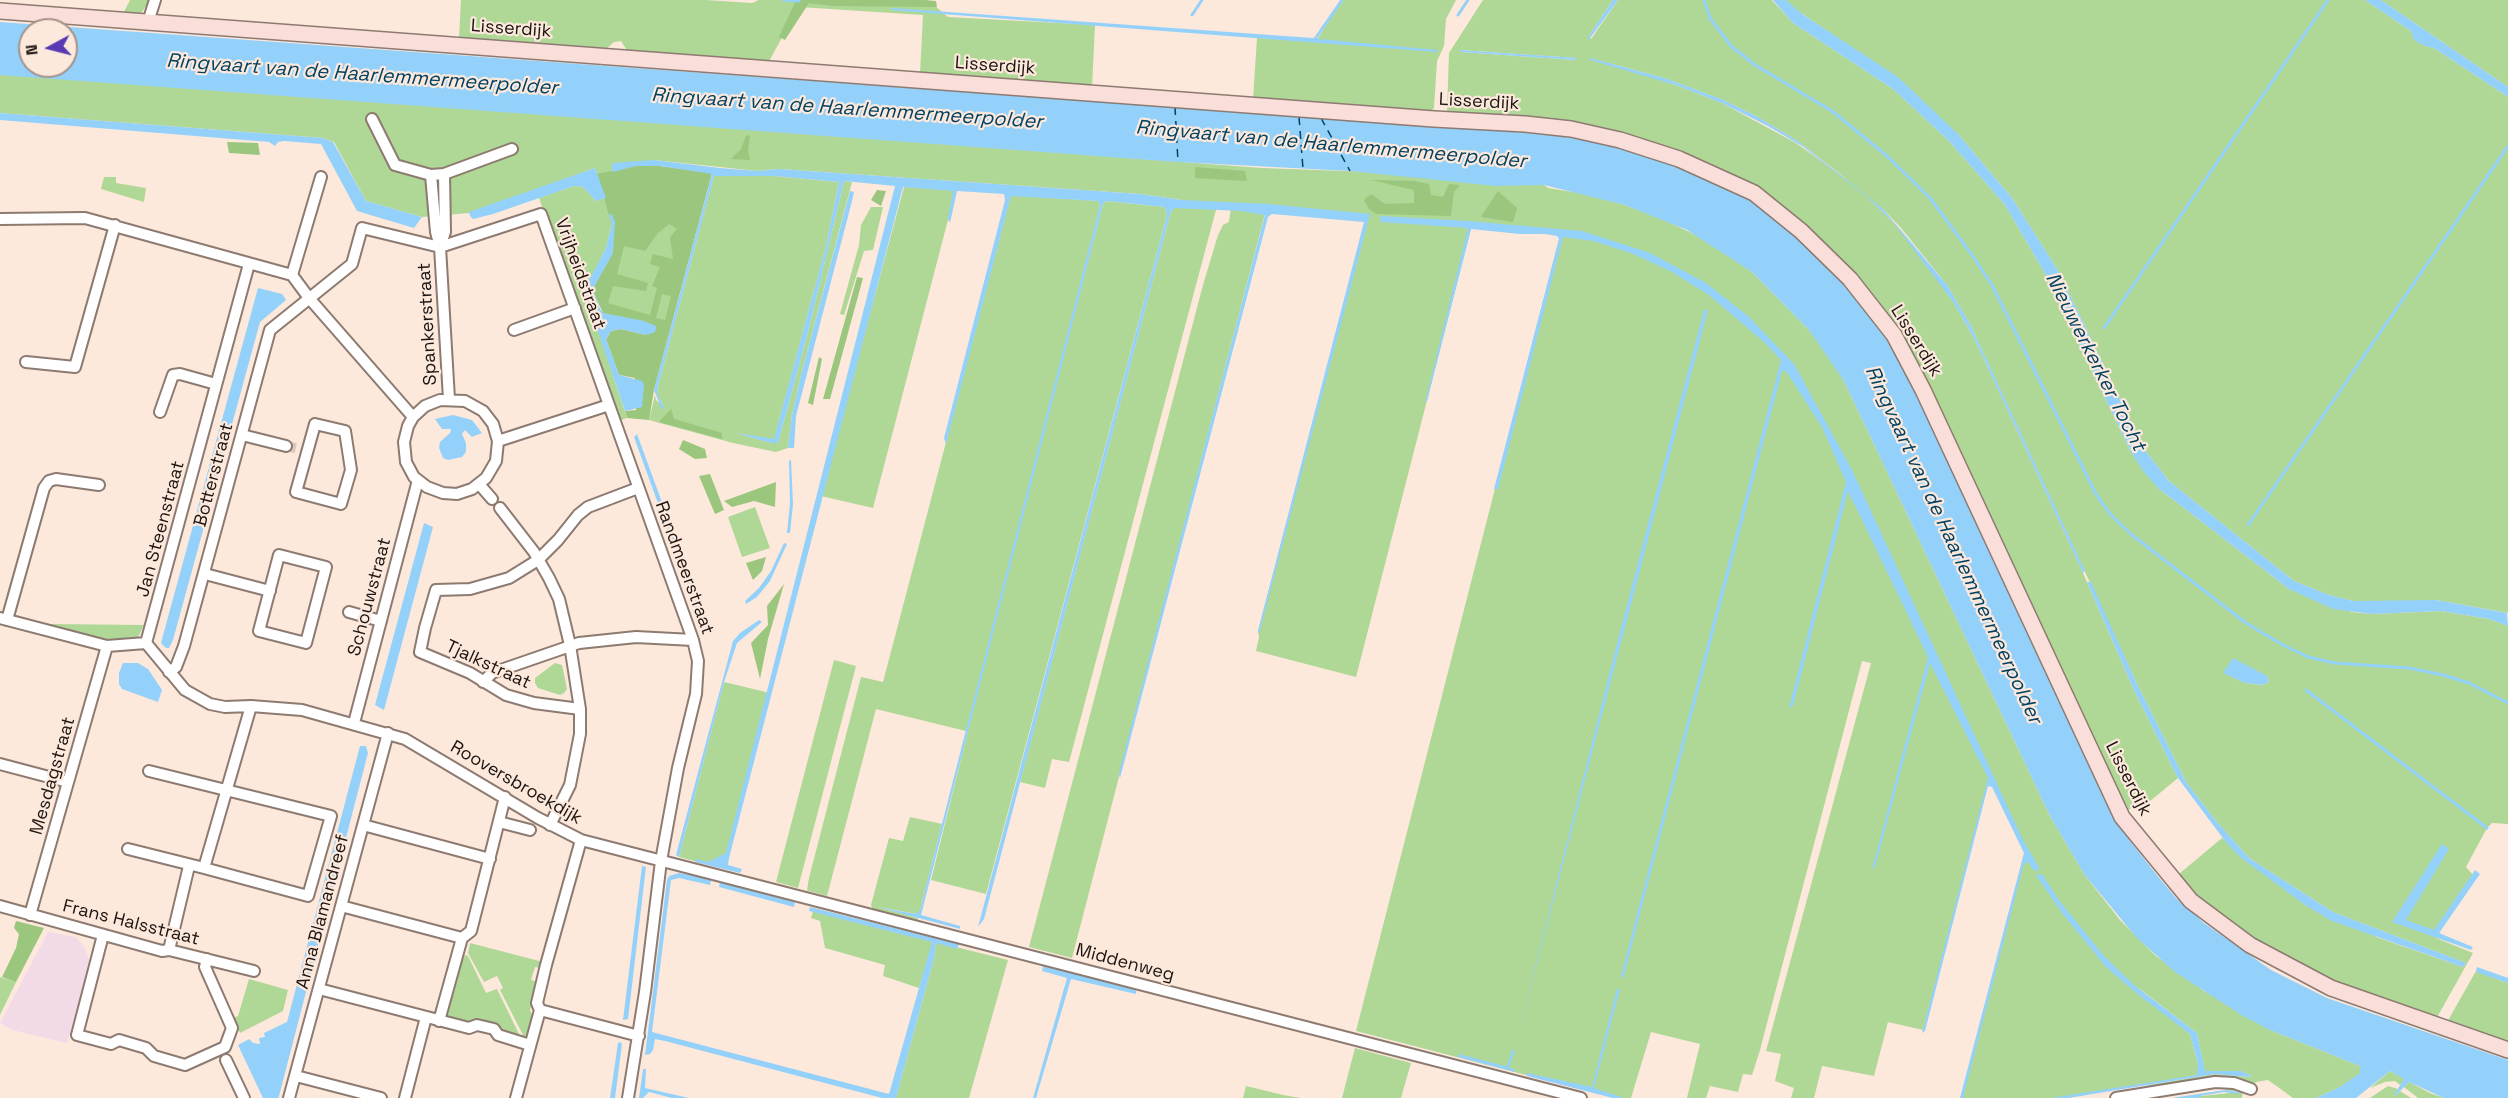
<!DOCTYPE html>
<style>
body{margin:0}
#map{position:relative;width:2508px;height:1098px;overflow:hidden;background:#fde8dc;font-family:"Space Grotesk",sans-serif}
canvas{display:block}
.north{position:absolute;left:18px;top:18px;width:60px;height:60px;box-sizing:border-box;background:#fde8dc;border:2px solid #a3938a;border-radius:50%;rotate:263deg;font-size:16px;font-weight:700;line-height:24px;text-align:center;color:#1b1410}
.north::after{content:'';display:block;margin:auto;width:21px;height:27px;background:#5a3ab2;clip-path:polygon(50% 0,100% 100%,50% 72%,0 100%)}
</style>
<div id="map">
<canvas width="2508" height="1098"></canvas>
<div class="north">N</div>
</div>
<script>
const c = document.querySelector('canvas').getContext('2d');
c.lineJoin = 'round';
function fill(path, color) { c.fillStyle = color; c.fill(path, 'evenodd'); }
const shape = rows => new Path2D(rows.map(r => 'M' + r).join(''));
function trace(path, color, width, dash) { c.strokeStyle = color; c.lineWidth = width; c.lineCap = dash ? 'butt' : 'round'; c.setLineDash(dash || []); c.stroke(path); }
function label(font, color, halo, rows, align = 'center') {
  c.font = font + ' "Space Grotesk",sans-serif'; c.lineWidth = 4.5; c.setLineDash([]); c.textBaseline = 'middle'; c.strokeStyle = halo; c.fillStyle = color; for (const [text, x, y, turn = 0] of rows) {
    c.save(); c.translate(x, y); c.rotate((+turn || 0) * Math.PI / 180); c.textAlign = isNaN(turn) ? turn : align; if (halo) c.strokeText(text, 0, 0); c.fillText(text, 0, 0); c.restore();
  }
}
const education = shape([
 [48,932,76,937,85,948,90,963,67,1043,12,1030,0,1023]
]);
const green = shape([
 [130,0,150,0,140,15,123,14],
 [461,0,705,0,752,3,759,0,928,0,948,17,1095,25,1092,87,920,74,923,15,799,7,768,63,628,52,621,41,614,42,605,50,459,38],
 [1342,0,1456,0,1446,19,1444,46,1437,61,1434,108,1430,112,1253,100,1257,38,1316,41],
 [1483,0,1613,0,1589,36,1591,39,1618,0,1772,0,1793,23,1893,89,1949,141,2005,205,2047,277,2130,450,2158,488,2289,589,2352,612,2372,614,2441,611,2489,619,2508,626,2508,824,2492,823,2487,828,2466,867,2475,877,2436,938,2473,953,2435,1021,2281,961,2173,879,2222,838,2305,905,2379,938,2463,967,2466,963,2333,912,2249,858,2217,822,2186,782,2137,684,1970,324,1947,285,1901,228,1883,209,1868,198,1893,222,1923,259,1954,303,1975,340,2083,573,2133,688,2178,778,2149,802,2146,799,2125,812,2021,593,1687,157,1447,112,1449,53],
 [1460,50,1576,58,1575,60,1461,52],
 [1590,58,1664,78,1721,99,1756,116,1799,142,1850,182,1796,143,1722,103,1676,85],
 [2233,659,2267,676,2269,682,2261,685,2245,683,2224,673],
 [1786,0,2365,0,2411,31,2425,46,2434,48,2508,97,2508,613,2436,600,2372,603,2353,601,2329,595,2294,581,2169,481,2144,449,2059,272,2012,198,1959,135,1829,32,1792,7],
 [2381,0,2508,0,2508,87],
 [0,74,1262,168,1372,172,1544,185,1548,188,1579,193,1625,205,1662,219,1704,239,1752,272,1809,330,1827,353,1844,381,2050,816,2084,874,2120,920,2156,956,2204,991,2270,1030,2360,1066,2361,1073,2340,1087,2316,1098,2293,1098,2268,1080,2256,1082,2252,1085,2148,1089,2148,1085,2215,1074,2248,1077,2252,1076,2241,1071,2205,1072,2197,1033,2136,986,2190,1034,2198,1064,2198,1075,2068,1098,1961,1098,2025,850,1990,776,1923,1030,1888,1022,1874,1076,1822,1066,1814,1098,1791,1098,1794,1088,1775,1081,1781,1054,1766,1051,1871,663,1862,661,1760,1050,1752,1075,1743,1074,1738,1092,1710,1086,1706,1098,1687,1098,1700,1044,1651,1032,1631,1098,1615,1098,1356,1031,1560,235,1512,229,1471,229,1356,677,1256,651,1259,637,1258,631,1366,218,1266,210,1072,958,1029,947,1203,285,1218,235,1223,225,1229,222,1231,207,1140,194,779,169,757,171,654,160,636,166,712,173,669,332,603,313,612,224,606,248,585,290,627,418,618,421,539,198,574,186,583,187,596,201,605,198,595,168,469,213,422,217,366,201,334,142,323,138,0,113],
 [714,176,774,176,839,182,826,246,774,440,737,433,771,443,778,443,809,328,844,181,852,182,801,375,792,415,788,448,776,452,733,443,649,420,655,395,656,400,664,407,657,394,658,386],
 [104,177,116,177,116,183,146,188,144,202,101,189],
 [904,187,956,189,873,508,821,496],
 [1011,195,1098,201,1100,205,1032,478,1103,204,1106,201,1165,207,1167,215,986,894,931,880,994,626,966,731,876,709,827,896,809,891,807,890,809,878,861,677,883,682],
 [1217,206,1069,762,1052,759,1045,788,1020,782,1171,211,1174,208],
 [871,207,883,207,873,250,864,251,844,315,840,314,859,245,861,225],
 [755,507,770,548,742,557,728,517],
 [47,625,49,624,144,625,137,639,127,641,110,640],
 [834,660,856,666,798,888,776,882],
 [555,663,562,665,567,689,564,693,560,695,538,688,535,683,535,678],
 [724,682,770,693,725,869,679,857],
 [910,817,942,824,920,910,917,914,878,907,918,918,917,923,873,910,871,905,889,838,903,841],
 [813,911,933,942,919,988,883,976,885,965,825,948,820,921,811,918],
 [936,942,1008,960,969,1098,896,1098,934,958],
 [470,943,543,962,541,968,535,967,531,980,538,982,530,1010,534,1019,530,1033,524,1037,500,990,503,988,497,976,484,982,468,953],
 [465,955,468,956,486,993,497,989,519,1034,515,1036,442,1016,458,956,464,957],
 [2476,971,2508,983,2508,1046,2446,1024],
 [0,977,16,982,0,1015],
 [249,979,288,990,283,1011,240,1033,234,1018,238,1016],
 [1355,1048,1411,1063,1401,1098,1342,1098],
 [2390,1071,2405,1079,2400,1085,2395,1081,2385,1082,2370,1088],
 [2409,1082,2430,1093,2444,1098,2418,1098,2404,1087],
 [1246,1086,1283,1095,1301,1098,1243,1098],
 [2233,1086,2243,1090,2242,1098,2183,1098,2239,1092,2225,1090],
 [2388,1086,2398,1089,2395,1096,2400,1091,2411,1098,2370,1098]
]);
const forest = shape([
 [796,0,922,0,936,1,937,7,833,6,809,3,785,40,779,37],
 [750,135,748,150,750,160,731,159,741,149,746,136],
 [227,142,258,143,260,155,229,153],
 [636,166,660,166,712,173,654,390,649,420,627,418,625,411,636,410,635,378,619,375,606,339,611,331,621,329,646,335,644,321,603,313,592,289,613,253,612,214,609,215,597,174],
 [669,224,677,229,670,237,673,259,653,254,650,264,660,267,652,286,657,288,650,315,608,303,613,286,646,291,648,283,617,274,624,246,645,251,658,233],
 [662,294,671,296,665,320,656,318],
 [1195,167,1245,171,1247,181,1195,178],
 [1371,180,1414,181,1429,184,1431,195,1443,197,1449,184,1460,185,1454,192,1451,216,1376,214,1369,209,1364,200,1371,194,1385,204,1414,203,1414,190],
 [877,190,886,191,881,206,871,200],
 [1498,191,1517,208,1513,222,1481,217],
 [857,277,863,278,830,399,823,399],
 [819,357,822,359,813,405,808,403],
 [671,409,674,419,722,433,722,439,659,422],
 [683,440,705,449,707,458,695,459,679,449],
 [710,474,724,510,715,514,699,476],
 [776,482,775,507,754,501,732,507,724,501],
 [766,557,762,571,753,580,746,563],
 [784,584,768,639,760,679,751,643,768,625,767,606],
 [16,921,44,928,16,982,2,977,16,948,19,934,14,928]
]);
const water = shape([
 [1613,0,1618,0,1588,41,1589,36],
 [1773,0,1786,0,1802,14,1898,77,1959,135,2012,198,2059,272,2144,449,2169,481,2294,581,2329,595,2353,601,2436,600,2507,613,2508,626,2489,619,2441,611,2372,614,2333,609,2289,589,2158,488,2143,471,2130,450,2047,277,2005,205,1949,141,1893,89,1793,23],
 [2365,0,2381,0,2508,87,2508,97,2434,48,2425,46,2414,40,2411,31],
 [892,8,1313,38,1316,36,1318,39,1438,50,1437,52,890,10],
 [0,22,1504,131,1560,136,1634,150,1716,180,1758,203,1838,273,1882,328,1903,365,2106,800,2130,841,2156,874,2176,898,2204,923,2271,970,2327,998,2508,1060,2508,1098,2444,1098,2409,1082,2395,1096,2394,1095,2404,1079,2390,1071,2356,1098,2316,1098,2340,1087,2360,1073,2360,1066,2270,1030,2243,1016,2175,972,2136,937,2084,874,2050,816,1844,381,1809,330,1752,272,1687,230,1625,205,1544,185,1496,186,1350,171,1178,162,0,75],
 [30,30,66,30,66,66,30,66],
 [1459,50,1577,58,1576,60,1461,52],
 [1590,58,1664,78,1721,99,1756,116,1799,142,1883,209,1947,285,1970,324,2085,571,2083,573,1975,340,1954,303,1893,222,1868,198,1802,146,1766,125,1722,103,1676,85,1590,60],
 [0,113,323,138,333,142,366,201,422,217,414,228,357,211,321,144,284,141,278,142,275,146,269,142,0,120],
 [654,160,720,168,757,171,779,169,1140,194,1182,200,1268,204,1370,214,1259,634,1258,631,1364,222,1272,214,1268,217,1120,778,1119,773,1265,215,1241,211,1175,208,1171,211,984,919,978,927,1167,215,1165,207,1106,201,1103,204,921,915,960,926,960,929,877,907,916,914,920,910,1100,205,1098,201,1011,196,946,444,944,438,1005,200,1004,194,957,191,950,223,948,219,953,191,903,187,729,858,728,865,742,869,740,873,695,862,696,859,708,862,726,853,895,186,844,181,809,328,778,443,771,443,736,433,774,439,826,246,839,182,774,176,714,176,658,386,657,394,664,407,662,410,654,390,712,174,660,166,636,166,613,172,612,169,612,163],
 [595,168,606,198,596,201,583,187,574,186,493,214,473,219,470,216,469,212],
 [850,191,854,192,852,201,796,416,794,448,788,448,792,415,801,375],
 [612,214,615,222,613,253,593,289,600,309,603,313,644,321,656,326,656,329,655,332,646,335,621,329,611,331,606,339,619,375,642,381,644,385,642,407,625,411,584,290,606,248,612,224,609,215],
 [1380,216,1468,221,1582,231,1650,253,1706,283,1748,316,1794,364,1852,470,2023,840,2040,869,2034,871,2029,863,2024,863,1963,1098,1960,1098,2024,853,1992,787,1988,786,1925,1031,1922,1033,1988,778,1930,663,1875,867,1872,870,1928,657,1848,491,1793,706,1789,708,1846,482,1822,427,1786,371,1782,371,1623,979,1621,976,1781,360,1764,342,1709,295,1672,272,1631,253,1593,241,1563,237,1498,489,1494,489,1559,239,1557,236,1545,234,1520,234,1471,229,1427,401,1425,403,1468,228,1381,222],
 [258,288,282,294,286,300,260,322,173,640,169,648,166,648,161,643,162,639],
 [1704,310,1708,310,1516,1043,1622,624],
 [453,415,472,420,482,433,472,437,465,430,462,434,466,443,466,452,462,457,448,460,443,458,439,448,440,442,450,433,451,429,442,429,435,419],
 [637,434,704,617,699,617,634,437],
 [791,460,793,504,790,533,787,533,790,503,789,461],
 [424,523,433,527,384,710,375,705],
 [784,543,787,544,770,581,757,597,746,604,745,601,759,588,771,571],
 [2087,582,2091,582,2137,684,2186,782,2217,822,2249,858,2333,912,2466,963,2463,967,2332,921,2305,905,2240,857,2225,841,2178,778,2133,688],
 [759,620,762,622,737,643,724,682,679,857,676,855,733,641,740,633],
 [2233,658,2267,676,2269,682,2261,685,2245,683,2223,673],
 [123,663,138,663,148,669,162,690,158,702,122,689,119,684,119,673],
 [360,746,366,746,368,753,279,1096,278,1098,263,1098,238,1045,249,1039,253,1043,260,1044,259,1038,265,1037,264,1033,287,1022],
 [2442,844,2449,849,2406,920,2434,930,2475,870,2480,874,2439,933,2473,947,2471,950,2392,922],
 [642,866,646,867,628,1019,623,1020],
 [679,873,711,879,710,885,679,878,671,880,652,1032,889,1094,932,942,809,911,810,907,959,944,957,949,936,943,934,958,896,1098,882,1098,665,1041,655,1039,653,1050,650,1054,645,1055,667,880,669,876],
 [2042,874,2058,899,2104,956,2134,985,2197,1033,2205,1071,2241,1071,2252,1076,2248,1077,2215,1074,2068,1098,2051,1098,2197,1075,2198,1064,2190,1034,2140,996,2106,967,2062,913,2036,875],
 [720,882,795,902,794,907,719,887],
 [1043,966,1136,989,1136,994,1071,979,1036,1098,1033,1098,1067,978,1042,971],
 [2477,967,2508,978,2508,983,2479,973,2476,971],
 [1617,989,1620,989,1594,1088,1624,1098,1613,1098,1527,1076,1527,1073,1592,1087],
 [620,1042,622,1044,615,1098,610,1098,618,1043],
 [1512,1050,1515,1050,1509,1068,1516,1070,1515,1072,1458,1057,1459,1054,1505,1066,1507,1066],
 [643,1069,646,1069,645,1088,689,1098,672,1098,649,1092,643,1098,639,1098],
 [2225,1090,2239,1092,2238,1094,2224,1092,2200,1096,2199,1098,2172,1098]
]);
const stream = shape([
 [784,0,799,1],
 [1704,0,1710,18,1731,46,1755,65,1832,111,1887,156,1930,198,1970,252,1992,285,2097,496,2111,515,2132,535,2246,623,2281,644,2308,657,2335,663,2409,668,2443,675,2469,683,2508,703],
 [1192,15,1202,0],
 [1458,15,1468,0],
 [1317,36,1342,0],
 [2104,328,2328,0],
 [2248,525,2508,146],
 [2306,690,2487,828]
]);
const ferry = shape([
 [1175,107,1178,162],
 [1299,117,1303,169],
 [1321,118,1350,171]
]);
const streetTunnel = shape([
 [286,446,300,449]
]);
const street = shape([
 [148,22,155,0],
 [372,119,395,165,431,175,444,174,512,149],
 [431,175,436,232,440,247,449,399],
 [0,219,85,218,292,275,309,298,413,417,425,406,440,400,465,401,483,411,493,424,498,441,609,405,693,640,698,661,696,694,678,768,661,861,645,992,628,1098],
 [440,247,445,232,444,174],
 [292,275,321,177],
 [514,330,575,308],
 [26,362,75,367,115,225],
 [160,412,173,375,180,374,216,384],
 [413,417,408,426,404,442,406,462,414,477,427,487,443,493,457,494,472,489,486,478,496,461,498,441],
 [315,424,345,431,351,470,341,504,296,492,315,424],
 [242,435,286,446],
 [479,484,492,499],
 [500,508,534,552,549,578,559,599,570,645,580,709,580,734,570,785,550,825],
 [279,555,326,567,306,643,259,631,279,555],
 [205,574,270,591],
 [349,612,381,621],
 [0,618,107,646,146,643,249,264],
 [7,620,44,488,49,481,56,479,99,485],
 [146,643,185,690,210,704,225,707,251,706,302,710,405,739,538,818,581,840,1581,1098],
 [169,672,176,667,184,646,270,330,352,264,362,228,440,247,541,214,609,405],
 [483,682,492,673,579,643,636,637,693,640],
 [580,709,534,703,506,695,470,673,420,652,425,628,436,590,470,589,509,578,538,560,558,540,578,515,588,507,638,488],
 [354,723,418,480],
 [0,764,68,782],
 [149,771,331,816,308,896,204,868],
 [499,822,530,830],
 [363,825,490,859],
 [128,849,204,868,251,706],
 [0,906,162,951,169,950,254,971],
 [341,906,462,938],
 [30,915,107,646],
 [103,935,77,1035,111,1044,119,1040,129,1043,146,1048,154,1056,185,1065,225,1047,232,1028,205,967,207,959],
 [169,950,189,866],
 [319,989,469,1028,477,1025,494,1029,498,1035,530,1045],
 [540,1010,639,1036],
 [439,1021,462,938,471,931,505,797],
 [226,1060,244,1098],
 [296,1076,381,1098],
 [289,1098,388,733],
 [405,1098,426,1017],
 [516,1098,540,1010,537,1003,546,965,581,840],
 [2116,1098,2215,1082,2234,1083,2251,1089]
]);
const secondary = shape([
 [0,11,1434,119,1525,124,1571,129,1620,140,1679,159,1754,193,1801,231,1850,279,1894,335,1923,390,2122,817,2191,901,2250,945,2331,988,2508,1050]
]);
const streetNames = [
 ["Lisserdijk",511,29,4],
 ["Lisserdijk",995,66,4],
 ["Lisserdijk",1479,102,3],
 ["Vrijheidstraat",580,274,70],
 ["Spankerstraat",428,324,-93],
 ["Lisserdijk",1916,341,58],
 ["Botterstraat",214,475,-75],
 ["Jan Steenstraat",161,529,-75],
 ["Randmeerstraat",684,568,70],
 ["Schouwstraat",370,597,-75],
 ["Tjalkstraat",488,665,25],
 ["Mesdagstraat",53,776,-74],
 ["Lisserdijk",2128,779,63],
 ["Rooversbroekdijk",516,783,30],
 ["Anna Blamandreef",323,912,-75],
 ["Frans Halsstraat",131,923,14],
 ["Middenweg",1125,963,15]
];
const waterNames = [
 ["Ringvaart van de Haarlemmermeerpolder",362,75,4],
 ["Ringvaart van de Haarlemmermeerpolder",847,109,4],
 ["Ringvaart van de Haarlemmermeerpolder",1331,145,5],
 ["Nieuwerkerker Tocht",2095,362,63],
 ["Ringvaart van de Haarlemmermeerpolder",1953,545,65]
];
fill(education, '#f2dbe7');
fill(green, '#afd795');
fill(forest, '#9bc67e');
fill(water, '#93d1fb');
trace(stream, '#93d1fb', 3);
trace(ferry, '#004263', 1.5, [8, 6]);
trace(streetTunnel, '#dbc8bd', 10, [10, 5]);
trace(street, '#8d7a70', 14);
trace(secondary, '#8d7a70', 18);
trace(street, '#fff', 10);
trace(secondary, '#f9deda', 15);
label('18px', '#1b1410', '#fde8dc', streetNames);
label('italic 20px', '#004263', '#fde8dc', waterNames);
</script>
